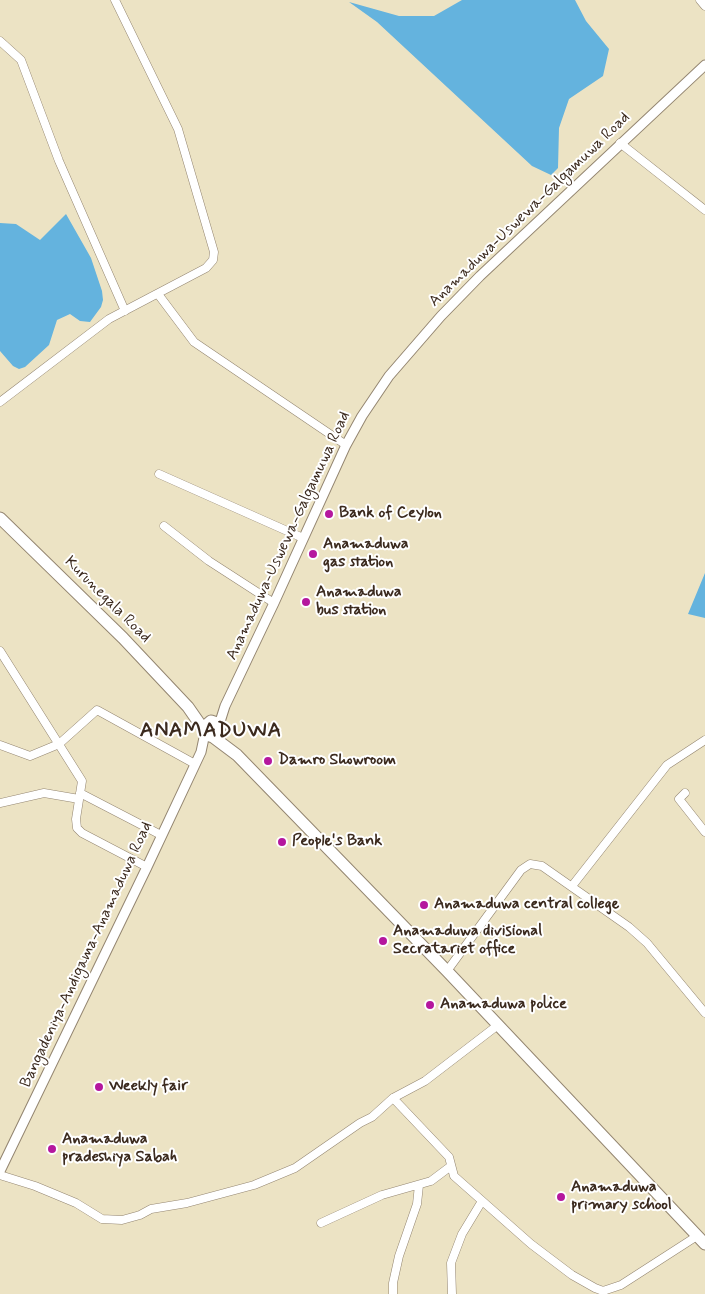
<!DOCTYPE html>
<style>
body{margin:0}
canvas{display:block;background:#ece3c4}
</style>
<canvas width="705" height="1294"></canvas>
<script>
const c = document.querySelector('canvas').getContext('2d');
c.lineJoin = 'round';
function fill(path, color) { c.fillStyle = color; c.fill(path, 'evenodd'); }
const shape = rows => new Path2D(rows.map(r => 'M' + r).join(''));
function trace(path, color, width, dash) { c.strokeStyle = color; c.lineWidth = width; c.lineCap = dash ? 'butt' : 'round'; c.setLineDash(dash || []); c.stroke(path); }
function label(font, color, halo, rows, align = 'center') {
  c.font = font + ' Mynerve,sans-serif'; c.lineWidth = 4; c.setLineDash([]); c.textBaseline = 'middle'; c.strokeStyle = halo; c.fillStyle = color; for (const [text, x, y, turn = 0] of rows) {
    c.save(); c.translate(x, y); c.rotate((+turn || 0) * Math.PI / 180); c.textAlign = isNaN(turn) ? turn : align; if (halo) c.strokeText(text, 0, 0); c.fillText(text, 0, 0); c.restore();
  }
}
const water = shape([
 [462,0,575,0,586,21,609,49,603,76,569,99,559,128,558,168,551,175,532,166,377,22,349,2,399,16,434,16],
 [66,214,91,258,102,291,103,300,101,307,90,322,80,321,70,314,57,320,49,345,25,367,19,369,13,366,0,351,0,223,16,224,40,240],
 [705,573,705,618,688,614]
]);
const minor = shape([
 [700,0,705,6],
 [0,41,21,60,59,161,125,311],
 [620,143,705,210],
 [158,294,194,342,346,445],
 [0,402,109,319,206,268,213,260,214,252,178,129,115,0],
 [159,474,303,538],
 [164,526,209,561,274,603],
 [0,651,82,781,76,819,77,828,82,833,147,867],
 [0,745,30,756,59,744,97,710,195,764],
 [80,793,161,835],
 [685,793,679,799,705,832],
 [0,803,44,793,79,799],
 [572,886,667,765,705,740],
 [447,971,521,870,530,864,542,866,629,927,647,943,705,1013],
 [393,1098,449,1157,454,1176,531,1244,572,1275,595,1288,603,1291,621,1285,697,1236],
 [0,1175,35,1186,76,1203,102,1219,122,1220,140,1215,151,1209,187,1203,254,1185,295,1168,360,1123,372,1117,393,1098,425,1081,498,1025],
 [321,1223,382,1195,431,1181,451,1166],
 [393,1294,393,1283,399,1256,417,1204,419,1185],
 [452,1294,451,1263,462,1234,482,1201]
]);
const major = shape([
 [219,725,225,706,274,603,346,445,362,416,389,376,441,316,480,276,705,65],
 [0,1171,147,867,201,752,205,733]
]);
const highway = shape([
 [0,518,123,638,188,707,204,730],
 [213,737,218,734,220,728,217,723,211,721,204,727,207,735,213,737,237,755,447,971,705,1244]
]);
const markers = [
 [329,514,5,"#b5179e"],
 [313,554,5,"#b5179e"],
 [306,602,5,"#b5179e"],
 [268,761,5,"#b5179e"],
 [282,842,5,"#b5179e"],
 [424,905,5,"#b5179e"],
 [383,941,5,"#b5179e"],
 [430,1005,5,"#b5179e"],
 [99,1087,5,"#b5179e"],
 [52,1149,5,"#b5179e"],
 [561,1197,5,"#b5179e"]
];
const streetNames = [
 ["Anamaduwa-Uswewa-Galgamuwa Road",530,210,-44],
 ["Anamaduwa-Uswewa-Galgamuwa Road",289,536,-65],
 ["Kurunegala Road",107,600,45],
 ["Bangadeniya-Andigama-Anamaduwa Road",87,955,-65]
];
const poiNames = [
 ["Bank of Ceylon",339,514],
 ["Anamaduwa",323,545],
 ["gas station",323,563],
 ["Anamaduwa",316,593],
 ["bus station",316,611],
 ["Damro Showroom",278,761],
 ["People's Bank",292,842],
 ["Anamaduwa central college",434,905],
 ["Anamaduwa divisional",393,932],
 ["Secratariet office",393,950],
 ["Anamaduwa police",440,1005],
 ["Weekly fair",109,1087],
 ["Anamaduwa",62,1140],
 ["pradeshiya Sabah",62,1158],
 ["Anamaduwa",571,1188],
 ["primary school",571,1206]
];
const districtNames = [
 ["ANAMADUWA",211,732]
];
fill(water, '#64b3de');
trace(minor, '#948671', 9);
trace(major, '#948671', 11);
trace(highway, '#948671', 13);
trace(minor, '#fff', 8);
trace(major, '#fff', 9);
trace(highway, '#fff', 11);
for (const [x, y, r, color] of markers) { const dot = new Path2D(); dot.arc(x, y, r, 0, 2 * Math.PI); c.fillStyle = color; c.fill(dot); trace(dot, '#fff', 2); }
label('16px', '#3b2a1e', '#fff', streetNames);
label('bold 16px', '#3b2a1e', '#fff', poiNames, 'left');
c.letterSpacing = '1px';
label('bold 21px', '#3b2a1e', '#fff', districtNames);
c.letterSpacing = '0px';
</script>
